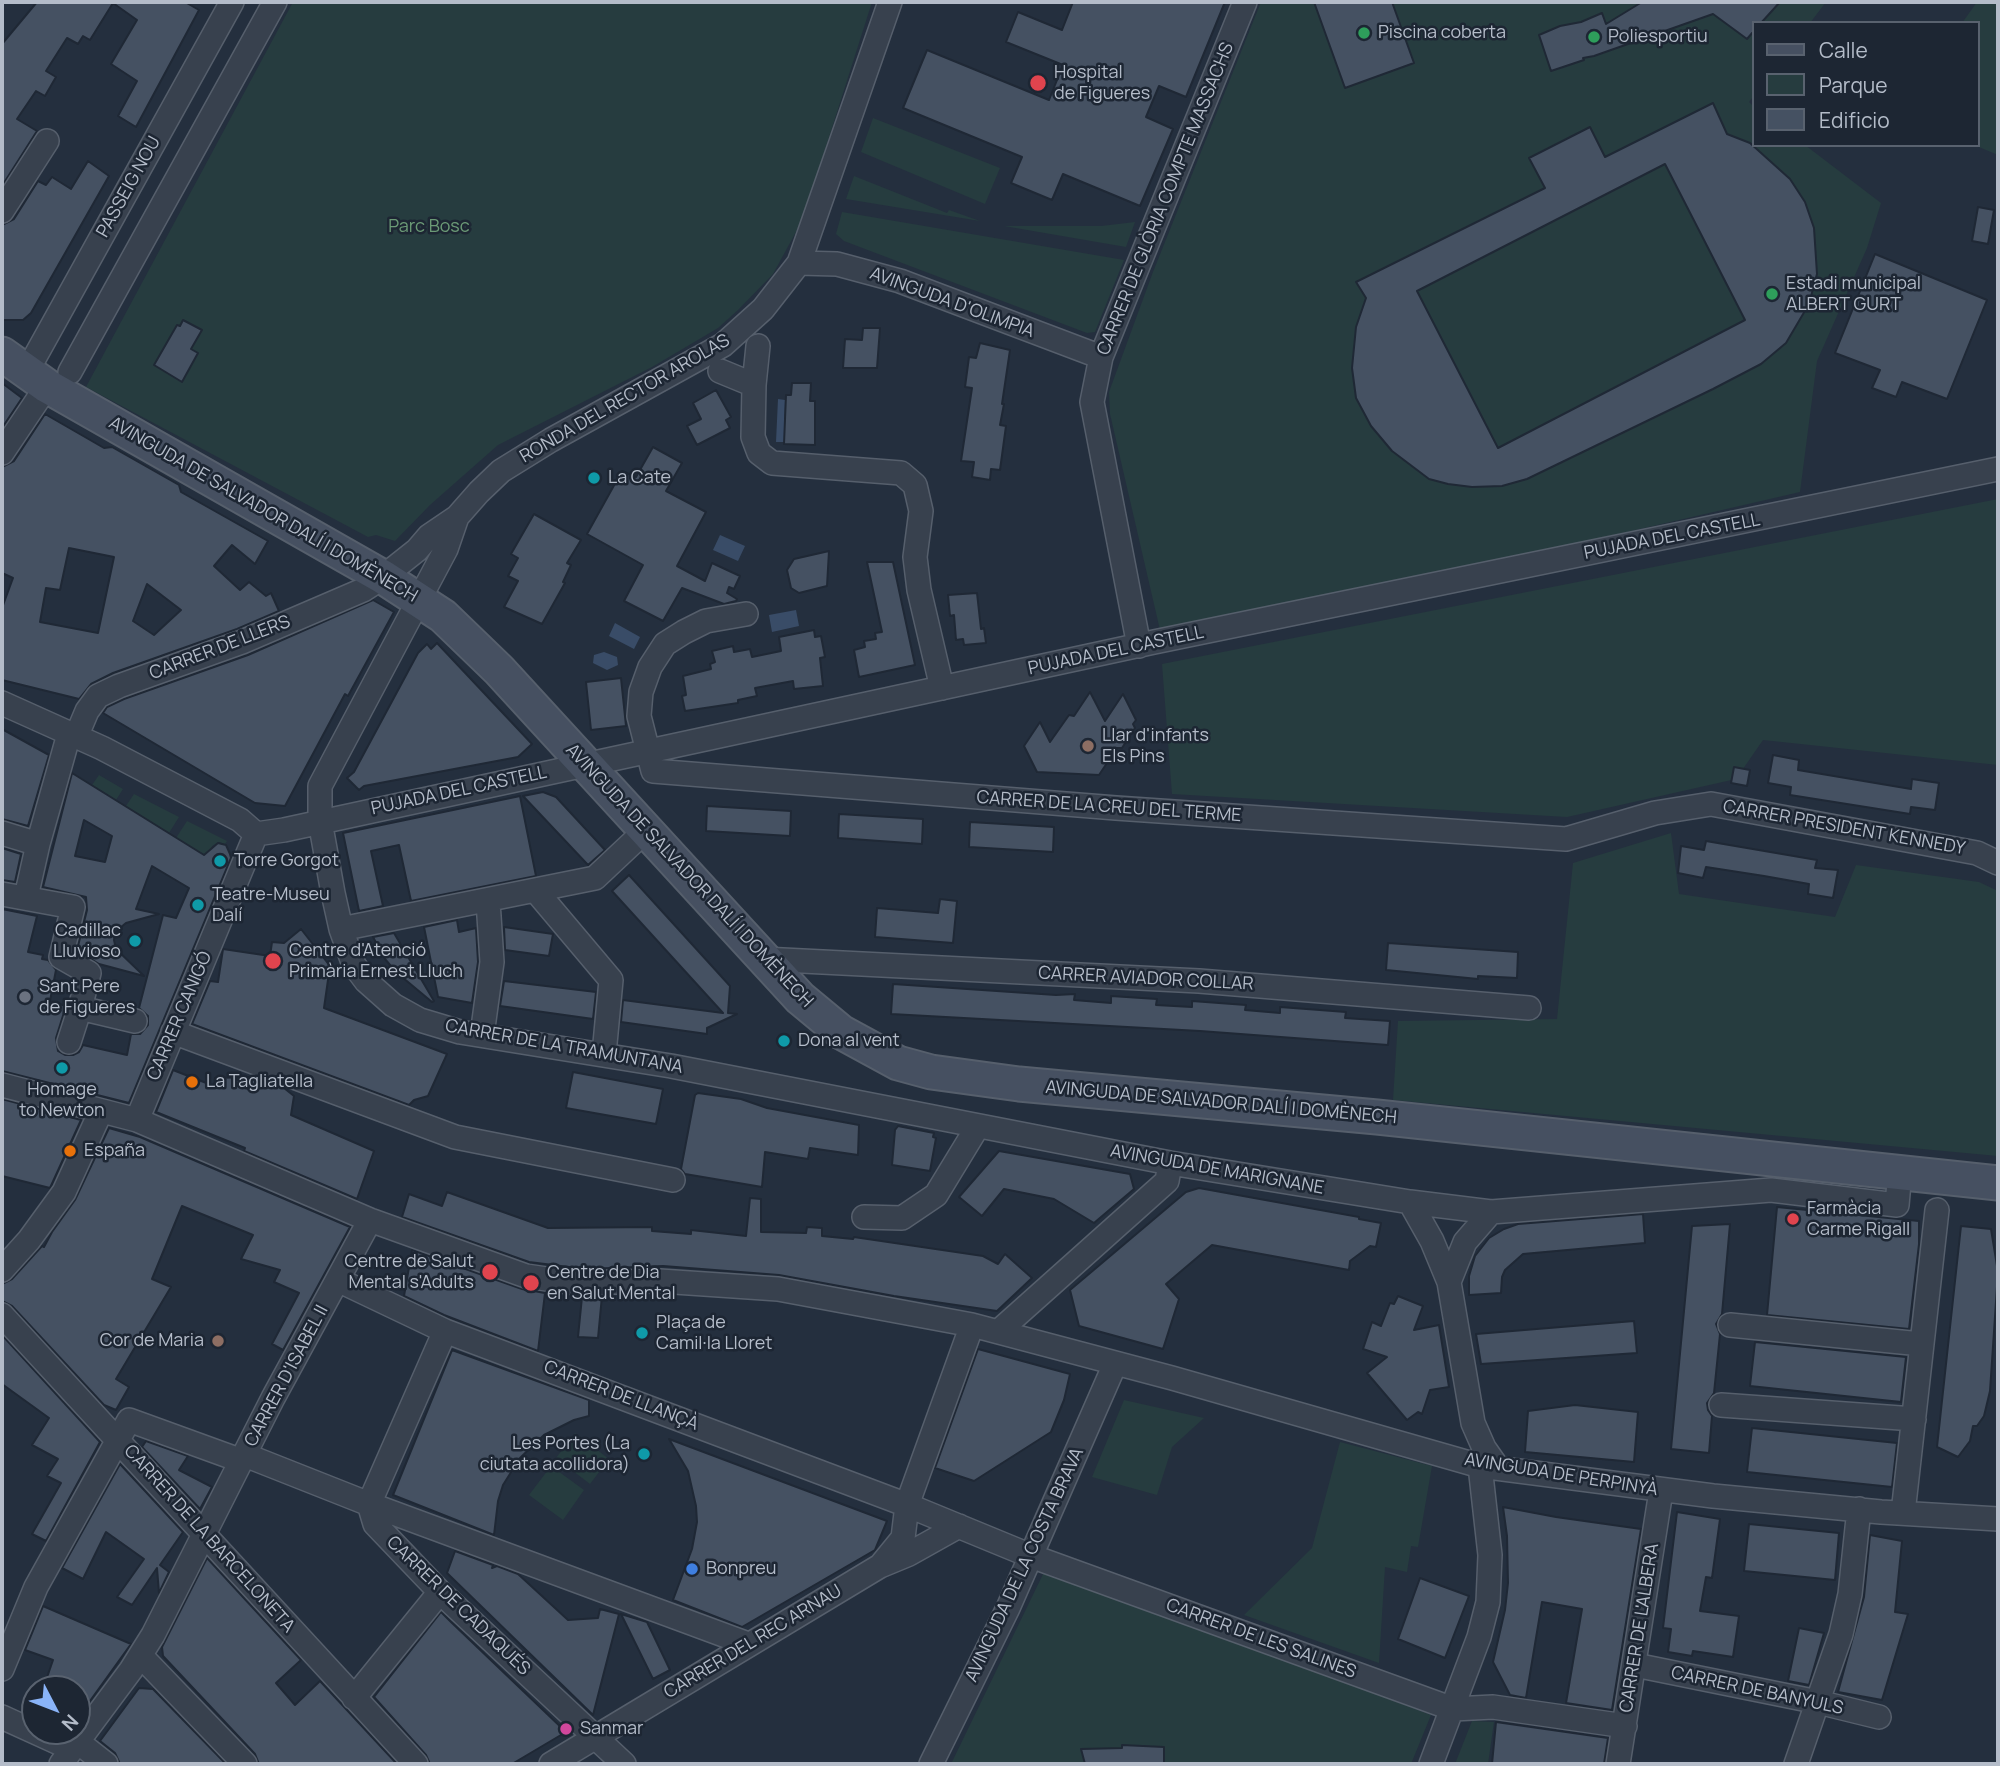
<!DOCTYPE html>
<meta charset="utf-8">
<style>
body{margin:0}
#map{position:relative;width:2000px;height:1766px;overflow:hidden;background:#242f3e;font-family:Manrope,sans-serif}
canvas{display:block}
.frame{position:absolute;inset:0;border:4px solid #b4bcc9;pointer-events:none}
.legend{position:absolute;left:1752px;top:21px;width:228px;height:126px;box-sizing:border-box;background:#1d2633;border:2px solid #59626f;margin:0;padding:9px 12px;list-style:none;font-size:21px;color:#b4bcc9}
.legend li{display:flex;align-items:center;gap:14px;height:35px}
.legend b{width:35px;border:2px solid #59626f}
.north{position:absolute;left:21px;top:1675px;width:70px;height:70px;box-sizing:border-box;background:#1d2633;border:2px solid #59626f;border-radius:50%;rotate:132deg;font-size:19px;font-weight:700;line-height:28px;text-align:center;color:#b4bcc9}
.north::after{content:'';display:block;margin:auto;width:24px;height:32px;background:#8ab4f8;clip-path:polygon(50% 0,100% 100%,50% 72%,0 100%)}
</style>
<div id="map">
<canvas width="2000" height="1766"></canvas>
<div class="frame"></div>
<ul class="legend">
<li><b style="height:9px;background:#465061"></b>Calle</li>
<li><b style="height:19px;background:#263c3f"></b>Parque</li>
<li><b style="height:19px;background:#455162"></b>Edificio</li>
</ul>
<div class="north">N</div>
</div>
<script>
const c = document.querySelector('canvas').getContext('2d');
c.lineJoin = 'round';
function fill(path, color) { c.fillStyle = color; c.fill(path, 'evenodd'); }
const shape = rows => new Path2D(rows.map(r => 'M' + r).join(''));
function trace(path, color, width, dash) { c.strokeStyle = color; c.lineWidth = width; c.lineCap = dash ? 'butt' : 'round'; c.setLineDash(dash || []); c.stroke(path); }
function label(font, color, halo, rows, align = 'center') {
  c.font = font + ' Manrope,sans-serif'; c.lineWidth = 5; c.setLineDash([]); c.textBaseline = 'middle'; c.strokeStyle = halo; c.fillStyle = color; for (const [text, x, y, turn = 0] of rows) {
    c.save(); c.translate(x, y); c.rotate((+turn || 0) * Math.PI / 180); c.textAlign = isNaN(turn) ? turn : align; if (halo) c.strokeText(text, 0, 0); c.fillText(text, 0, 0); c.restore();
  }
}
const green = shape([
 [293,2,872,2,803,219,773,274,738,310,718,328,652,367,498,445,430,505,395,541,376,535,368,537,86,387],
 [1261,2,1826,2,1810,23,1753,23,1753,97,1749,102,1753,106,1753,145,1805,145,1881,203,1867,248,1817,361,1800,492,1428,578,1160,630,1110,414,1109,392,1153,272],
 [1977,2,1998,2,1998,155,1974,145,1977,145,1977,23,1962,23],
 [873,118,1000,168,985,204,861,152],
 [854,176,947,213,949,210,980,221,846,199],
 [842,212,1124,260,1095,332,1087,333,844,241,836,234],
 [1135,222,1126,247,1004,226,1101,226],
 [1998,499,1998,765,1763,740,1736,779,1567,817,1172,794,1162,664],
 [99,775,123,789,116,800,92,785],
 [134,794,179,817,169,833,126,806],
 [187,821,227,841,225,844,219,842,212,846,208,857,176,838],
 [1671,833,1679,894,1835,917,1856,865,1979,882,1998,891,1998,1156,1393,1100,1398,1021,1557,1019,1573,863],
 [1124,1400,1204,1418,1172,1447,1157,1495,1092,1477],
 [575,1433,609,1459,590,1484,556,1458],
 [1340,1442,1432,1466,1418,1547,1411,1546,1407,1572,1385,1567,1379,1663,1244,1615,1312,1548],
 [551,1466,584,1490,563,1520,529,1495],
 [1046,1568,1431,1715,1411,1764,951,1764],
 [1472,1721,1494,1722,1488,1764,1455,1764]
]);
const water = shape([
 [778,399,785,400,784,442,776,442],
 [720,535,745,546,738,561,713,550],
 [796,610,799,626,772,632,769,615],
 [615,623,640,637,634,649,609,636],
 [604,652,617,657,618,665,607,670,593,663,594,655]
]);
const building = shape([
 [37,2,185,2,199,10,136,127,118,116,137,81,111,64,137,20,113,3,90,40,83,36,78,44,67,38,46,71,56,77,45,96,36,91,17,119,37,131,2,186,2,44,37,2],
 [1073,2,1225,2,1186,97,1159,86,1146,117,1173,129,1140,206,1063,174,1052,200,1011,183,1022,157,903,108,927,50,1049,100,1063,65,1006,42,1018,12,1062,30,1073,2],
 [1314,2,1392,2,1414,63,1345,88,1314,2],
 [1642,2,1780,2,1761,23,1753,23,1753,32,1747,39,1713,14,1594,56,1583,58,1584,60,1551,71,1539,35,1560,26,1581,22,1602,13,1606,24,1642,2],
 [1713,103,1727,134,1750,143,1790,179,1805,202,1814,228,1817,274,1809,304,1786,343,1761,364,1713,389,1527,479,1502,486,1472,487,1448,484,1429,479,1392,451,1371,426,1356,398,1352,368,1356,327,1366,298,1356,282,1545,188,1529,158,1590,127,1605,157,1713,103],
 [1665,164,1745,320,1498,448,1417,291,1665,164],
 [88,161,109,176,31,313,23,320,2,320,2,225,14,219,38,181,46,185,52,177,71,189,88,161],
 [1978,207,1994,210,1988,244,1972,241,1978,207],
 [1875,254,1987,300,1947,399,1902,382,1896,397,1872,388,1880,370,1835,353,1875,254],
 [183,320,202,330,191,349,198,353,182,382,154,365,177,325,180,326,183,320],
 [863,328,880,328,877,368,843,368,845,339,862,340,863,328],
 [980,343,1010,350,1002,404,1004,404,1000,425,1006,426,1000,470,991,469,990,480,972,477,974,462,961,461,972,388,965,387,969,357,976,358,980,343],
 [2,383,22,398,2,428,2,383],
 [792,383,811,383,810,401,815,401,815,445,784,444,786,395,791,395,792,383],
 [716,390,731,417,726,420,730,428,697,445,687,426,701,419,693,403,716,390],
 [45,414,104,448,112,447,179,485,181,492,268,541,255,564,232,545,214,566,240,590,249,582,266,596,271,593,279,611,237,629,113,673,91,684,79,699,2,680,2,608,13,578,2,573,2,467,14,461,45,414],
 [69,548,114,557,98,633,40,622,46,588,60,590,69,548],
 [147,584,181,610,154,635,133,621,147,584],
 [653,447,682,463,666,491,706,512,677,566,705,581,712,563,740,576,734,589,729,587,727,593,737,599,736,601,724,604,682,588,663,621,624,601,643,565,587,534,622,471,636,477,653,447],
 [534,514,581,540,567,563,571,565,563,582,565,583,542,624,504,607,518,581,508,576,518,558,511,554,534,514],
 [829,551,827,586,799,593,791,588,787,570,794,559,829,551],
 [867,562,893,562,915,665,859,677,854,650,865,647,864,641,876,639,875,633,882,632,867,562],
 [977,593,981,629,984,628,986,643,964,645,963,639,956,640,954,615,950,616,948,595,977,593],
 [373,600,394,612,348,696,345,694,285,806,255,803,103,713,107,707,124,699,248,655,373,600],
 [814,630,815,637,821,636,825,657,820,658,823,686,794,689,793,681,755,688,757,696,738,700,738,703,685,711,682,696,686,695,683,676,711,669,710,664,715,662,712,651,733,646,734,652,750,649,752,657,781,651,779,637,814,630],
 [437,643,532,744,518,757,364,786,359,790,347,778,354,772,418,653,427,644,431,649,437,643],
 [621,678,626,726,591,730,586,682,621,678],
 [1090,692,1105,721,1123,694,1136,720,1133,724,1135,728,1122,748,1117,748,1099,775,1037,772,1024,746,1040,722,1050,742,1069,715,1074,716,1090,692],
 [2,729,49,755,28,826,2,819,2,729],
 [1773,755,1799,760,1798,770,1911,789,1912,779,1939,783,1935,810,1911,807,1910,814,1790,795,1791,787,1768,783,1773,755],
 [1734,767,1750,770,1747,786,1731,783,1734,767],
 [72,773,204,855,218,843,226,845,230,854,231,858,129,1103,2,1071,2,909,37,916,28,952,43,955,42,959,48,960,56,970,50,1001,66,1006,56,1038,58,1051,65,1055,73,1055,79,1052,83,1045,127,1055,131,1034,140,1034,148,1025,148,1016,139,1008,163,915,176,918,189,888,152,866,136,909,159,914,126,923,115,932,114,940,116,949,144,976,99,964,77,950,87,910,86,897,43,887,72,773],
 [84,820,112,836,105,862,75,856,84,820],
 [543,792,556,797,605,850,588,865,523,796,543,792],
 [520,796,536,876,411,901,399,845,371,851,383,906,359,911,343,833,520,796],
 [707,806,791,811,790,836,706,831,707,806],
 [839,814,923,819,922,844,838,838,839,814],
 [970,822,1054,827,1053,852,969,847,970,822],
 [1706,841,1817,860,1815,868,1838,870,1833,898,1808,894,1809,884,1764,876,1706,867,1703,878,1678,873,1681,846,1704,850,1706,841],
 [2,848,21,854,15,882,2,880,2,848],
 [629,875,730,986,728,1013,737,1014,707,1028,707,1034,621,1022,623,1000,723,1013,612,891,629,875],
 [940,899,957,901,953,943,875,937,877,908,938,913,940,899],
 [457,920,459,932,476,928,478,962,472,1003,438,997,424,927,457,920],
 [504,927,553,934,549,956,505,950,504,927],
 [301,929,330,966,324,1008,447,1054,428,1096,414,1100,409,1105,192,1024,210,981,218,982,223,949,270,956,272,942,284,943,301,929],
 [394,933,434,1001,432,1002,396,972,385,959,373,937,394,933],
 [1388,943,1518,952,1517,978,1478,976,1478,979,1386,970,1388,943],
 [504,981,596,992,593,1019,500,1006,504,981],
 [893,984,1056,995,1075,994,1074,1000,1111,1003,1111,996,1157,999,1156,1005,1192,1007,1192,1001,1246,1005,1245,1010,1280,1013,1280,1007,1346,1012,1345,1018,1390,1021,1388,1045,1200,1031,891,1014,893,984],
 [173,1070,214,1086,215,1078,253,1077,284,1088,294,1096,291,1115,374,1151,357,1199,244,1151,245,1148,156,1112,173,1070],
 [573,1072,663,1089,656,1124,566,1108,573,1072],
 [698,1093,741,1099,767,1108,859,1125,858,1155,810,1148,808,1159,765,1152,762,1187,685,1174,681,1169,695,1095,698,1093],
 [2,1099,81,1120,50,1188,2,1176,2,1099],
 [898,1126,934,1133,933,1137,936,1138,930,1171,892,1165,895,1130,898,1126],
 [109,1128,140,1137,350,1227,283,1350,272,1344,299,1293,274,1282,280,1270,241,1259,253,1235,182,1206,152,1279,171,1287,116,1379,129,1387,116,1410,104,1405,12,1306,2,1301,2,1284,12,1279,42,1246,44,1247,52,1232,75,1200,109,1128],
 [999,1151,1130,1174,1134,1189,1094,1223,1054,1199,1004,1189,982,1216,959,1197,999,1151],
 [1199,1188,1359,1217,1359,1219,1381,1223,1376,1247,1370,1246,1350,1261,1349,1270,1212,1245,1166,1284,1179,1299,1163,1349,1079,1326,1070,1290,1186,1192,1199,1188],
 [447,1192,548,1228,652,1227,652,1231,691,1234,691,1230,746,1236,750,1198,761,1199,761,1232,806,1233,807,1227,822,1228,822,1236,853,1239,854,1237,983,1256,998,1264,1005,1254,1032,1278,997,1311,894,1296,779,1275,663,1266,585,1269,529,1262,402,1217,409,1194,442,1206,447,1192],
 [1777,1207,1919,1221,1919,1244,1909,1329,1767,1315,1777,1207],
 [1643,1214,1645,1243,1523,1254,1505,1270,1502,1277,1501,1293,1469,1295,1469,1276,1475,1256,1489,1238,1504,1229,1518,1224,1643,1214],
 [1730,1224,1722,1314,1716,1324,1720,1334,1714,1393,1707,1403,1708,1410,1712,1416,1709,1453,1671,1449,1692,1226,1730,1224],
 [1961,1226,1991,1229,1998,1272,1990,1391,1984,1416,1977,1426,1973,1426,1970,1441,1958,1457,1937,1447,1961,1226],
 [412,1250,522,1289,545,1293,538,1351,444,1315,404,1296,412,1250],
 [602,1296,598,1338,578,1337,582,1297,602,1296],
 [1398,1296,1423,1306,1414,1330,1439,1325,1449,1387,1430,1390,1422,1414,1418,1412,1407,1420,1367,1373,1387,1357,1363,1349,1372,1322,1381,1326,1390,1303,1394,1304,1398,1296],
 [1634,1321,1637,1353,1481,1364,1476,1334,1634,1321],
 [2,1335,100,1442,46,1541,32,1534,61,1483,47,1476,58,1459,32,1445,49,1418,2,1384,2,1335],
 [1755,1342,1906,1357,1901,1402,1750,1386,1755,1342],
 [978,1349,1070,1374,1064,1400,1051,1432,974,1481,935,1468,978,1349],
 [452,1350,589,1400,589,1416,574,1420,544,1435,520,1458,503,1485,498,1501,494,1535,393,1495,452,1350],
 [1575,1405,1638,1412,1634,1462,1525,1452,1528,1411,1575,1405],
 [1752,1428,1897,1443,1892,1487,1747,1472,1752,1428],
 [669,1439,887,1521,875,1550,742,1627,673,1600,692,1549,697,1522,696,1506,688,1471,669,1439],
 [146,1441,188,1456,179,1470,212,1487,200,1509,142,1447,146,1441],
 [120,1464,183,1532,160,1565,169,1572,159,1593,157,1568,132,1605,117,1597,144,1559,106,1532,83,1579,62,1568,120,1464],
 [1503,1507,1556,1517,1641,1529,1612,1710,1566,1703,1582,1609,1542,1602,1526,1698,1510,1695,1493,1662,1505,1610,1508,1583,1507,1536,1503,1507],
 [1677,1512,1720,1519,1712,1578,1706,1577,1700,1611,1739,1616,1733,1657,1693,1651,1692,1656,1668,1652,1671,1629,1663,1628,1677,1512],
 [1749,1524,1839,1533,1835,1580,1744,1571,1749,1524],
 [1870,1535,1902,1541,1895,1612,1908,1614,1882,1700,1838,1692,1864,1597,1870,1535],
 [455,1551,493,1565,492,1568,497,1566,518,1574,568,1620,598,1618,600,1609,619,1614,593,1715,447,1573,455,1551],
 [207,1558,301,1660,276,1683,295,1705,320,1681,397,1764,259,1764,255,1754,163,1656,162,1647,207,1558],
 [1420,1578,1469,1596,1445,1658,1398,1639,1420,1578],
 [43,1606,131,1644,77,1719,77,1689,43,1689,53,1660,25,1650,43,1606],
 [441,1612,451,1622,566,1732,512,1764,430,1764,426,1755,374,1697,441,1612],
 [621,1614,647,1622,670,1670,653,1679,621,1614],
 [1799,1628,1824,1633,1809,1685,1788,1681,1799,1628],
 [139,1688,153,1689,226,1764,120,1764,115,1753,100,1741,139,1688],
 [1496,1722,1608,1738,1604,1764,1492,1764,1496,1722],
 [1122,1745,1164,1747,1164,1764,1085,1764,1081,1749,1122,1748,1122,1745]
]);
const street = shape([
 [2,211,47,141],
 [799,263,837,264,900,281,1101,357],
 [758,346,754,385,753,437,759,453,772,463,901,473,915,485,921,511,915,557,919,590,942,688],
 [720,371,754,385],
 [70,372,275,2],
 [26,373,232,2],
 [2,453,47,386],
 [457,517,446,549,320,786,320,821,333,893,341,929,354,965,366,981,393,1005,420,1020,460,1032,671,1066,1170,1163,1410,1202,1491,1212,1771,1190,1897,1205,1900,1171],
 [746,614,706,621,684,632,665,644,650,667,641,692,639,716,653,771,1116,808,1566,839,1655,813,1711,804,1977,853,1998,863],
 [1139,646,1092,402,1101,357,1245,2],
 [2,703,102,748,240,820,256,834],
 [76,737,87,711,98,696,119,686,242,642,363,590,383,577,417,550,429,536,457,517,479,492,501,471,551,440,723,345,763,309,799,263,890,2],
 [2,833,38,844],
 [256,834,284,830,1154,642,1998,469],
 [536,891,611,980,604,1054],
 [2,894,73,907,61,957,89,973,80,1008,135,1021],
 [26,897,38,844,69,734],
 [341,929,595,878,645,831],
 [763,959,1199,981,1529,1008],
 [173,1032,455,1137,673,1180],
 [482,1035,492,962,488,901],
 [69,1042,80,1008],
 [2,1085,137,1120,370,1220,526,1276,574,1283,660,1281,778,1289,972,1325,1172,1378,1480,1466,1713,1496,1881,1512,1998,1519],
 [137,1120,256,834],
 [1410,1202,1432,1241,1449,1282,1473,1423,1484,1448,1498,1468],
 [864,1217,902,1218,936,1195,978,1126],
 [2,1270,29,1240,64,1192,101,1111],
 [338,1280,445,1331,907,1505,1031,1556,1453,1709,1493,1707,1625,1726],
 [1449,1282,1465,1242,1491,1212],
 [2,1315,416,1764],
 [1730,1325,1921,1344],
 [999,1331,1167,1181,1170,1163],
 [1721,1405,1914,1419],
 [245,1455,369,1504,748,1644],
 [369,1504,375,1524,440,1592,624,1764],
 [369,1504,445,1331],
 [1903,1513,1937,1210],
 [881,1565,903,1538,907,1505,972,1325],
 [141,1656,245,1764],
 [1635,1665,1818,1702,1879,1717],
 [2,1669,36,1587,129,1420,242,1461],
 [354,1698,440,1592],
 [2,1717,72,1749],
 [78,1742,106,1764],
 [61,1764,131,1670,153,1635,273,1398,370,1220],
 [551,1764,880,1566,909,1554,959,1526],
 [931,1764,1008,1608,1115,1364],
 [1431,1764,1479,1637,1488,1602,1490,1555,1480,1466],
 [1618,1764,1661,1491],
 [1796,1764,1841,1634,1850,1594,1859,1509]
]);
const secondary = shape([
 [2,354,47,386,383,577,443,616,499,670,800,998,841,1032,898,1063,931,1072,1019,1084,1377,1117,1998,1183]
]);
const markers = [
 [1364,33,7,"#2e9e5b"],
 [1594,37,7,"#2e9e5b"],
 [1038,83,9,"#e0444e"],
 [1772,294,7,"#2e9e5b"],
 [594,478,7,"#0f9aa8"],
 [1088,746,7,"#8d6e63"],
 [220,861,7,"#0f9aa8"],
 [198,905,7,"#0f9aa8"],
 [135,941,7,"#0f9aa8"],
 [273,961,9,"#e0444e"],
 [25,997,7,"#6b7280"],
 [784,1041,7,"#0f9aa8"],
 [62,1068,7,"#0f9aa8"],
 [192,1082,7,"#e8710a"],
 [70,1151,7,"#e8710a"],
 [1793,1219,7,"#e0444e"],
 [490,1272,9,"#e0444e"],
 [531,1283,9,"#e0444e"],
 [642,1333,7,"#0f9aa8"],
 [218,1341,7,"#8d6e63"],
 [644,1454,7,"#0f9aa8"],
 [692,1569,7,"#3f7fe0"],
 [566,1729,7,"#d1479c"]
];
const poiNames = [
 ["Piscina coberta",1378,33],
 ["Poliesportiu",1608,37],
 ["Hospital",1054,73],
 ["de Figueres",1054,94],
 ["Estadi municipal",1786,284],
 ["ALBERT GURT",1786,305],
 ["La Cate",608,478],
 ["Llar d'infants",1102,736],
 ["Els Pins",1102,757],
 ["Torre Gorgot",234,861],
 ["Teatre-Museu",212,895],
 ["Dalí",212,916],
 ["Cadillac",121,931,"right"],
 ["Lluvioso",121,952,"right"],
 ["Centre d'Atenció",289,951],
 ["Primària Ernest Lluch",289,972],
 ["Sant Pere",39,987],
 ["de Figueres",39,1008],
 ["Dona al vent",798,1041],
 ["La Tagliatella",206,1082],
 ["Homage",62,1090,"center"],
 ["to Newton",62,1111,"center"],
 ["España",84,1151],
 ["Farmàcia",1807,1209],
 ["Carme Rigall",1807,1230],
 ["Centre de Salut",474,1262,"right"],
 ["Mental s'Adults",474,1283,"right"],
 ["Centre de Dia",547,1273],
 ["en Salut Mental",547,1294],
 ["Plaça de",656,1323],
 ["Camil·la Lloret",656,1344],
 ["Cor de Maria",204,1341,"right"],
 ["Les Portes (La",630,1444,"right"],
 ["ciutata acollidora)",630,1465,"right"],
 ["Bonpreu",706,1569],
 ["Sanmar",580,1729]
];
const streetNames = [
 ["PASSEIG NOU",129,187,-61],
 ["CARRER DE GLÒRIA COMPTE MASSACHS",1166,199,-68],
 ["AVINGUDA D'OLIMPIA",952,303,20],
 ["RONDA DEL RECTOR AROLAS",625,399,-30],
 ["AVINGUDA DE SALVADOR DALÍ I DOMÈNECH",263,510,30],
 ["PUJADA DEL CASTELL",1672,537,-11],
 ["CARRER DE LLERS",220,648,-21],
 ["PUJADA DEL CASTELL",1116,651,-12],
 ["PUJADA DEL CASTELL",459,791,-12],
 ["CARRER DE LA CREU DEL TERME",1109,807,4],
 ["CARRER PRESIDENT KENNEDY",1844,828,10],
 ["AVINGUDA DE SALVADOR DALÍ I DOMÈNECH",689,876,47],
 ["CARRER AVIADOR COLLAR",1146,979,3],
 ["CARRER CANIGÓ",180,1016,-67],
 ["CARRER DE LA TRAMUNTANA",564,1047,10],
 ["AVINGUDA DE SALVADOR DALÍ I DOMÈNECH",1221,1103,5],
 ["AVINGUDA DE MARIGNANE",1217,1170,10],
 ["CARRER D'ISABEL II",287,1376,-62],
 ["CARRER DE LLANÇÀ",621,1396,21],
 ["AVINGUDA DE PERPINYÀ",1561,1475,9],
 ["CARRER DE LA BARCELONETA",209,1539,48],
 ["AVINGUDA DE LA COSTA BRAVA",1025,1565,-65],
 ["CARRER DE CADAQUÉS",458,1606,44],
 ["CARRER DE L'ALBERA",1640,1628,-81],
 ["CARRER DE LES SALINES",1261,1639,20],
 ["CARRER DEL REC ARNAU",753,1642,-31],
 ["CARRER DE BANYULS",1757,1691,12]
];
const parkNames = [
 ["Parc Bosc",429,227]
];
fill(green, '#263c3f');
fill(water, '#394c67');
fill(building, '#455162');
trace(building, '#1f2835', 2);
trace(street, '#565f6c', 26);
trace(secondary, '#565f6c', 37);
trace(street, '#38414e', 23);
trace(secondary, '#465061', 33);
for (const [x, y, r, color] of markers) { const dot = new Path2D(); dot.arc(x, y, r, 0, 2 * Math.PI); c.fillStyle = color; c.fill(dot); trace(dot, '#1d2633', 2.5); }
label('18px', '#b4bcc9', '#1d2633', poiNames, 'left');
label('18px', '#b4bcc9', '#1d2633', streetNames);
label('18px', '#6b9a76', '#1d2633', parkNames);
</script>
